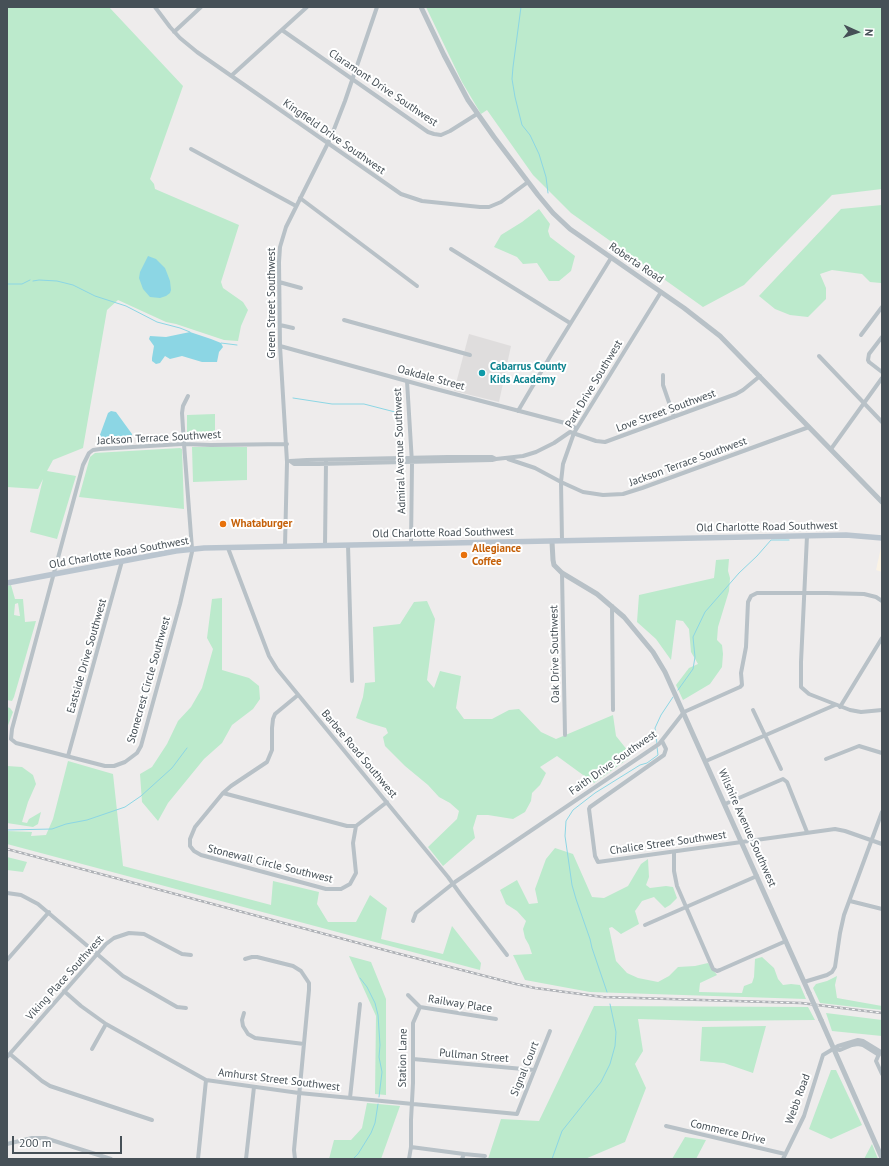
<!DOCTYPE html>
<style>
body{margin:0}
#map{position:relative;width:889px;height:1166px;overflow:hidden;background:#eeecec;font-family:"PT Sans",sans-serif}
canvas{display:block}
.frame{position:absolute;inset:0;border:8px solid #465057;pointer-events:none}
.north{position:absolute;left:837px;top:12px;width:40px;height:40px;-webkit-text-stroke:3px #fff;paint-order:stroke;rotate:93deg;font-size:11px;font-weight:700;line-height:16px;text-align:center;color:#465057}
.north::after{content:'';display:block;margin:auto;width:14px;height:18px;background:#465057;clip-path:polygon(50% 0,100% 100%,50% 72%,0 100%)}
.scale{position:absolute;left:12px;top:1136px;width:110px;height:18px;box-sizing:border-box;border:2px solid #465057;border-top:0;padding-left:5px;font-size:12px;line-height:14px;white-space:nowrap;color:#465057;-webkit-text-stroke:3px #fff;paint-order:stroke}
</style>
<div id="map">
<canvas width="889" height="1166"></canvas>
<div class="frame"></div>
<div class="north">N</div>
<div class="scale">200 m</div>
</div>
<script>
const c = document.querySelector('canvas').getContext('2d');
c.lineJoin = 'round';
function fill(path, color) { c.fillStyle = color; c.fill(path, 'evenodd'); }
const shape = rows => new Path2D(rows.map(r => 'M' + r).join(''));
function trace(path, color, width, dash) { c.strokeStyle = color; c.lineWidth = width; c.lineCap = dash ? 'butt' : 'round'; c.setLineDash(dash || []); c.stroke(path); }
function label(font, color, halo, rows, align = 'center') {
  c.font = font + ' "PT Sans",sans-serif'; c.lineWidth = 4; c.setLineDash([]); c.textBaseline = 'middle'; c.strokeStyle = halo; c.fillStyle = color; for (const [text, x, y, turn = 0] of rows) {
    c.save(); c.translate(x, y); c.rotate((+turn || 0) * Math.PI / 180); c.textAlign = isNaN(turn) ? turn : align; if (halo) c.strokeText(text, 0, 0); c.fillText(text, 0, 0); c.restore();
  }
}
const commercial = shape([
 [882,543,882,572,876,570]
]);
const education = shape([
 [469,334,511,346,499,402,454,391]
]);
const green = shape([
 [7,7,109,7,183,86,150,179,154,184,155,189,239,225,221,282,223,288,243,302,248,310,241,326,238,341,224,340,176,324,166,322,118,300,107,310,83,448,53,460,47,471,76,476,57,539,30,532,43,479,38,489,7,487],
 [426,7,882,7,882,189,832,195,744,285,703,307,571,213,533,175,487,110,481,114,462,82],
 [882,205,882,281,881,283,870,282,862,274,832,270,820,274,826,288,826,299,808,317,790,315,775,309,759,296,841,209],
 [539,209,550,224,548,231,550,237,575,256,571,271,559,281,549,281,537,263,523,264,517,257,494,247,501,235,522,222],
 [215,414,215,440,189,440,187,438,187,415],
 [192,447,247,447,247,480,193,482],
 [180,448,182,449,184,509,79,497,90,457,95,453],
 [729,559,728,571,730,578,729,591,718,627,717,640,722,645,723,654,722,667,710,684,683,700,676,685,689,668,698,664,691,652,689,629,683,621,676,620,671,660,656,639,637,622,639,595,714,578,716,560],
 [11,585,15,599,23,599,25,622,36,621,14,697,12,701,7,700,7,586],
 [18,603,20,616,19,616,14,615,15,604],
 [222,598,222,670,249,678,259,686,260,699,253,709,232,725,222,743,204,759,168,803,158,821,142,802,140,774,152,767,167,744,178,721,191,707,202,688,213,649,207,638,212,599],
 [427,601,435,619,427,680,434,688,440,671,461,676,456,708,464,719,492,719,509,710,519,709,541,732,556,739,613,715,616,736,632,756,594,783,557,756,540,767,546,773,540,785,532,793,531,801,525,812,513,819,488,815,477,815,473,828,475,838,443,866,428,847,457,819,459,811,450,803,439,797,428,785,405,766,385,746,383,737,388,733,386,728,369,723,356,718,363,697,365,683,375,682,373,627,400,624,414,602],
 [7,707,10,708,13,712,7,728],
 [68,761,113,774,123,866,271,905,273,881,319,892,317,904,328,922,356,922,370,895,387,908,381,939,443,954,452,926,481,963,480,970,7,844,7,831,32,832,31,836,46,835,53,819],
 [7,766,22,767,33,775,36,784,28,802,22,822,27,823,29,819,41,812,38,824,33,827,7,823],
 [555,848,573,854,592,897,604,898,628,886,641,864,648,859,649,877,646,885,650,888,666,886,673,887,677,898,670,905,665,908,654,897,642,901,635,911,639,924,621,934,612,927,609,928,616,961,627,973,638,978,658,982,669,976,678,967,695,966,708,963,717,975,700,983,699,992,742,993,744,986,752,983,754,977,755,959,762,957,774,968,778,979,783,985,791,984,800,985,806,999,590,992,525,980,513,955,532,954,529,945,525,938,523,929,526,921,517,911,506,904,500,890,517,880,529,904,538,903,535,889,546,859],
 [7,857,27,862,23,872,7,870],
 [349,956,371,962,386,999,386,1095,375,1094,376,1016],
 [837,976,835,985,837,998,882,1006,882,1010,820,1003,813,988,816,984,827,981],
 [594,1006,808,1007,815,1020,702,1021,638,1019,643,1051,635,1064,646,1088,625,1142,585,1159,488,1159,501,1119,539,1121],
 [826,1013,882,1020,882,1036,832,1031],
 [766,1026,753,1073,724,1063,700,1061,702,1027],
 [831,1070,836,1070,862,1125,831,1139,809,1129],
 [367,1103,400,1106,381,1159,329,1159,334,1140,351,1140,362,1128],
 [685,1137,706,1140,696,1159,672,1159],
 [872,1144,878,1159,864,1159]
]);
const water = shape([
 [148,256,156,259,165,268,167,273,170,281,171,290,170,293,166,296,160,298,150,297,143,289,139,278,140,272],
 [190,332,211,339,221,343,223,347,219,352,217,362,202,362,182,356,170,359,165,356,160,363,156,364,152,361,152,358,154,346,149,339,150,336,166,337],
 [111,411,116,412,132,434,132,438,127,442,119,444,97,443,108,413]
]);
const stream = shape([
 [521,7,513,67,512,79,515,97,522,125,530,135,539,154,546,177,548,193],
 [33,281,39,280,57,281,73,285,95,296,126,306,157,322,180,328,190,332],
 [7,284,22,284,30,280],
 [220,344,221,343,237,345],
 [293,398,332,404,364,404,395,412],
 [678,690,693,669,695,657,693,637,705,612,739,573,757,556,771,540,789,540],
 [657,744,655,728,661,715,673,697],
 [7,830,52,829,66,824,87,820,125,807,141,796,172,768,187,748],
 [360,978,367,987,375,1003,378,1015,380,1045,379,1057,382,1072,379,1097],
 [607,992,592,948,590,939,576,899,572,885,565,836,566,821,573,810,595,793,640,765,647,763,658,755,657,747],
 [353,1159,358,1154,371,1133,375,1123,378,1104],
 [552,1159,562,1131,601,1082,610,1064,615,1046,616,1032,610,1004]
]);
const minor = shape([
 [155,7,170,27,180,38,197,52,401,194,422,201,480,207,489,207,501,202,528,182],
 [282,30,428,132,434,134,441,135,450,131,477,114],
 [174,32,201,7],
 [231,76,307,7],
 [191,149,296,206],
 [300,198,417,286],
 [451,249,570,323],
 [279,282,301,288],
 [344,320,470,355],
 [280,325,293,328],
 [861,335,882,307],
 [882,337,869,354,868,360,869,362,882,372],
 [280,346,432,388,565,423,576,428],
 [819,356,882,422],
 [663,375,663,385,674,417],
 [407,381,412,463,411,544],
 [188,396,183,406,182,413,184,444,192,549,192,552,180,604,141,746,137,753,125,762,114,766,105,766,16,743,11,739,12,729,83,465,89,453,93,450,100,449,182,444,184,444,211,445,287,444],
 [518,411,551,355,611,258],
 [831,449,882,378],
 [508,459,535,468,561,482,583,492,603,495,623,494,642,488,809,427],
 [290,461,294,464,318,464,492,460,496,459,523,456,536,452,554,443,570,432,596,441,605,442,736,394,743,390,760,376],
 [290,461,307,460,448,457,492,457,496,459],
 [807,536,801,662,801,687,809,694,850,710,861,712,882,710],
 [562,541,561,482,563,464,574,433,661,292],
 [348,545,352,681],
 [285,546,287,462,280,346,279,262,280,247,286,227,331,137,345,101,377,7],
 [325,546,326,462],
 [228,548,269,656,277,669,448,877,461,895,507,955],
 [562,573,565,735],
 [612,606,613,710],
 [298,695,275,714,273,719,272,728,272,750,267,762,231,786,223,793,195,827,190,839,190,846,194,851,201,855,326,889,341,889,350,884,356,873,353,843,356,826,387,802],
 [840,707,882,638],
 [753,710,781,769],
 [662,741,666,749,664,755,590,807,589,809,595,856,598,862,835,829,845,831,882,844],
 [68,756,122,561],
 [826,759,859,746,882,753],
 [706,761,835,705],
 [223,793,347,826,356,826],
 [725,804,783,779,787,782,807,832],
 [674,852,674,871,677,886,713,969,717,971,720,970,786,941],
 [7,893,21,895,38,904,123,976,177,1007,186,1008],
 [850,901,882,909],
 [413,921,416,913,455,882,659,744,684,712,740,687,742,685,741,673,746,647,748,602,751,596,757,593,827,593,864,594,876,597,882,601],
 [645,925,757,876],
 [245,959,252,957,257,957,293,966,301,971,309,983,309,990,294,1150,295,1159],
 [7,960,49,912],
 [804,982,827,975,832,972,835,967,840,933,844,915,882,812],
 [64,991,81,1006,106,1024,206,1080,299,1093,517,1114,550,1031],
 [408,995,420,1007,413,1023,413,1083,411,1120,411,1147,409,1159],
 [420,1007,496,1019],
 [244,1013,242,1020,243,1026,248,1034,255,1038,304,1044],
 [92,1049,106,1024],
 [834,1049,840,1050,852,1045,858,1044,863,1045,879,1055],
 [10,1054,42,1081,50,1086,152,1120],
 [879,1054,876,1061,882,1074],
 [7,1057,106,944,114,938,129,933,144,934,182,954,191,955],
 [413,1059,534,1070],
 [350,1098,360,1004],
 [666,1126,785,1154],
 [7,1144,32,1138,45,1138,111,1159],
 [411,1147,464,1154,462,1159],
 [464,1154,485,1156],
 [198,1159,206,1080],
 [246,1159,254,1087],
 [783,1159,804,1116,823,1055,838,1046,858,1040,863,1041,881,1052]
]);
const tertiary = shape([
 [421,7,444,55,468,100,494,137,538,195,553,213,570,229,684,308,720,336,882,502],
 [552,542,553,560,554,565,562,573,597,594,624,617,653,652,665,672,809,993],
 [821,1020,882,1158]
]);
const secondary = shape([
 [7,583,176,551,204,548,846,535,882,538]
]);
const rail = shape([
 [7,849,392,952,516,984,535,988,603,997,801,1003,882,1013]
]);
const tertiaryBridge = shape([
 [809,993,821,1020]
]);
const markers = [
 [482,373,4,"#0f9aa8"],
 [223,524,4,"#e8710a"],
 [464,555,4,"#e8710a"]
];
const streetNames = [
 ["Claramont Drive Southwest",383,88,34],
 ["Kingfield Drive Southwest",334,137,35],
 ["Roberta Road",636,263,34],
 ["Green Street Southwest",272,303,-90],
 ["Oakdale Street",431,378,15],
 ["Park Drive Southwest",594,384,-59],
 ["Love Street Southwest",666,411,-20],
 ["Jackson Terrace Southwest",159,438,-3],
 ["Admiral Avenue Southwest",400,451,-92],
 ["Jackson Terrace Southwest",688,462,-20],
 ["Old Charlotte Road Southwest",767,527,-1],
 ["Old Charlotte Road Southwest",443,533,-1],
 ["Old Charlotte Road Southwest",119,553,-10],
 ["Oak Drive Southwest",555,654,-91],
 ["Eastside Drive Southwest",87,656,-74],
 ["Stonecrest Circle Southwest",149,680,-74],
 ["Barbee Road Southwest",359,754,50],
 ["Faith Drive Southwest",613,763,-35],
 ["Wilshire Avenue Southwest",747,828,66],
 ["Chalice Street Southwest",668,843,-8],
 ["Stonewall Circle Southwest",270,864,14],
 ["Viking Place Southwest",65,978,-48],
 ["Railway Place",460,1004,9],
 ["Pullman Street",474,1056,5],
 ["Station Lane",403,1058,-89],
 ["Signal Court",525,1069,-68],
 ["Amhurst Street Southwest",279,1080,7],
 ["Webb Road",798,1099,-70],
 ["Commerce Drive",728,1132,13]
];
const cultureNames = [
 ["Cabarrus County",490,367],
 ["Kids Academy",490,380]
];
const foodNames = [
 ["Whataburger",231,524],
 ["Allegiance",472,549],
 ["Coffee",472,562]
];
fill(commercial, '#faf2e4');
fill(education, '#dfdddd');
fill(green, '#bceacc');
fill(water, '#8cd6e4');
trace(stream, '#8cd6e4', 1);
trace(minor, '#b8c1c7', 4);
trace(tertiary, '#b8c1c7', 5);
trace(secondary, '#bac5cf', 5.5);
trace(rail, '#aeb1b6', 2.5);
trace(rail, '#fff', 1, [3]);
trace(tertiaryBridge, '#b8c1c7', 5);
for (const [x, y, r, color] of markers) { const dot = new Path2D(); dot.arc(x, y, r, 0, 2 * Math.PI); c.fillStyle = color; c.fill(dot); trace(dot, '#fff', 1.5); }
label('11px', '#465057', '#fff', streetNames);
label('bold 11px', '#0d838f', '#fff', cultureNames, 'left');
label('bold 11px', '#c56008', '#fff', foodNames, 'left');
</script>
